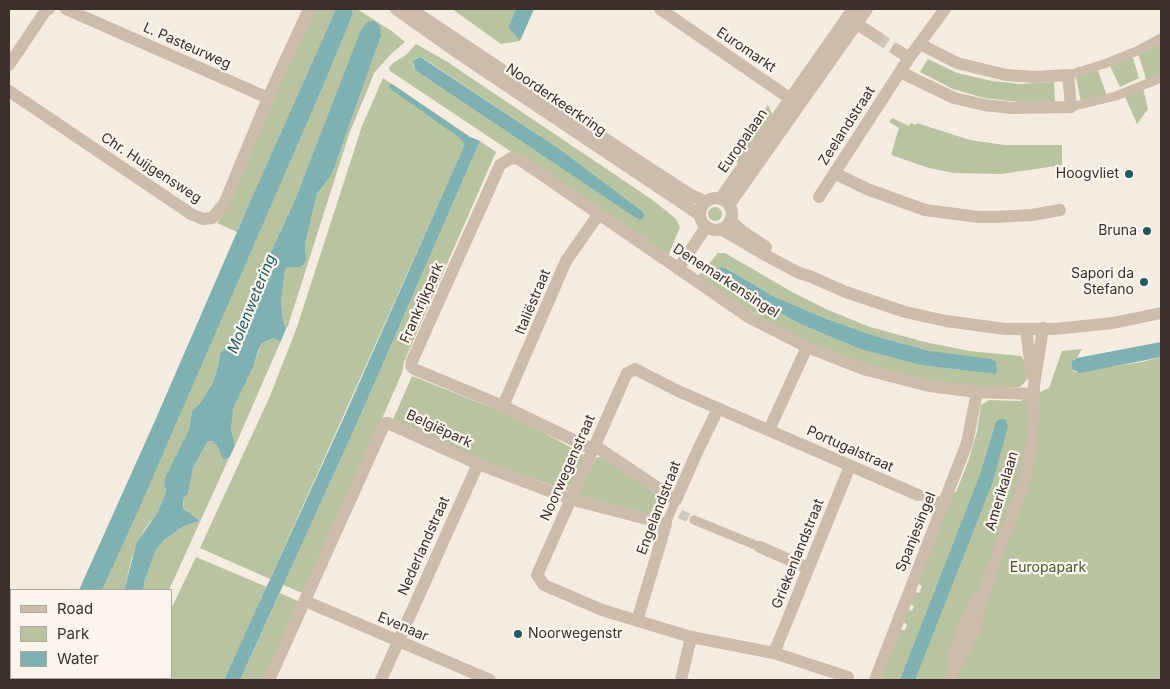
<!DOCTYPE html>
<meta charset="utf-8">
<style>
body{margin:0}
#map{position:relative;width:1170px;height:689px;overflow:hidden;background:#f4ebe1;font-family:Inter,sans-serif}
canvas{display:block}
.frame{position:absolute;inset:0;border:10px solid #3b302b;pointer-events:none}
.legend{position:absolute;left:10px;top:589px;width:162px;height:90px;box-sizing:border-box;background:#fbf5ee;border:1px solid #aea6a0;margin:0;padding:6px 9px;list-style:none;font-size:15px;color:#3b302b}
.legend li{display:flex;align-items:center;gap:10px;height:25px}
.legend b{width:25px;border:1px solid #aea6a0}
</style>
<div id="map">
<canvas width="1170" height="689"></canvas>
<div class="frame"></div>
<ul class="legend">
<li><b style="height:6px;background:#cdbbac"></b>Road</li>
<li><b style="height:14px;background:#b8c4a0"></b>Park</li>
<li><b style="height:14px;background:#7fb0b2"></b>Water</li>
</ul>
</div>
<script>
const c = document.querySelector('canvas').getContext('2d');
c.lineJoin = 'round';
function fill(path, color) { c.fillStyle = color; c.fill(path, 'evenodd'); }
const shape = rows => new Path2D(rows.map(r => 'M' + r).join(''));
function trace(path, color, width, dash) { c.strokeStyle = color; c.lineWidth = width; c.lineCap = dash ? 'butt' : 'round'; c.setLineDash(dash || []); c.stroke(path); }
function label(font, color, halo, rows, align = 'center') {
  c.font = font + ' Inter,sans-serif'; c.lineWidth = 4.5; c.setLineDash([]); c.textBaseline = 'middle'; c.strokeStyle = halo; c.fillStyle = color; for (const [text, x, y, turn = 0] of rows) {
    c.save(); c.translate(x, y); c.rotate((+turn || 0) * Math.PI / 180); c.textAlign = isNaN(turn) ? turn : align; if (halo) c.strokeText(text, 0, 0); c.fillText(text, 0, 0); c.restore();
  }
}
const green = shape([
 [314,9,336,9,237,232,217,223,232,199,255,141],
 [351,9,357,9,393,32,405,42,391,54,374,73,367,91,349,134,288,326,286,329,283,320,281,302,285,270,288,267,306,260,305,244,317,194,332,174,381,36,328,117,295,200,257,282,240,317,231,342,220,353,218,366,213,382,201,402,192,411,189,430,164,483,166,491,164,497,157,513,144,530,132,557,124,590,102,590,327,77,353,14],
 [452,9,516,9,508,27,520,41,501,44],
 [1161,40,1161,75,1147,82,1138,53],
 [416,44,446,61,654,201,676,219,680,227,669,254,666,255,390,71,389,68,393,63,406,55],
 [418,57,423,58,561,150,642,211,640,220,415,70,413,65,415,59],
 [1132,55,1139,78,1120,87,1110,66],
 [928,59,957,73,992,81,1020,84,1054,82,1055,102,1020,102,984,98,953,89,920,72],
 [1097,68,1107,96,1081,102,1075,73],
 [383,78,469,136,270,579,200,548,270,396,297,327,362,126],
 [1143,89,1148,109,1137,124,1125,97],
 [768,105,772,114,740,164,731,158],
 [892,118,909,126,911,123,916,125,917,123,970,140,1004,145,1062,145,1062,165,1002,174,954,173,929,168,891,155,899,128,889,122],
 [480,141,496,152,404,362,402,373,305,594,283,585,362,412],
 '708 214a7 7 0 1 1 14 0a7 7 0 1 1-14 0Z',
 [718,253,725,253,792,292,828,310,870,327,925,342,969,351,1021,356,1025,362,1027,380,1020,387,965,387,909,376,862,364,792,336,744,307,697,277],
 [727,269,775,297,827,319,875,336,930,351,997,372,994,374,920,365,860,349,802,325,755,299,720,277,718,274],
 [273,338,278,340,280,343,235,446,231,428,231,418,233,409,254,365,261,344],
 [1082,349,1077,358,1072,361,1071,369,1075,372,1142,362,1161,357,1161,680,879,680,900,630,905,630,907,625,902,621,906,608,912,611,914,606,907,603,914,592,919,593,922,586,918,584,952,493,956,492,968,462,977,432,981,405,989,400,1020,401,1049,388,1062,351],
 [412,376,520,419,584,455,568,491,474,458,392,422],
 [208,441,213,441,219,447,223,460,229,458,169,590,143,590,145,580,155,552,164,540,184,526,200,521,184,509,183,499,188,494,193,468],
 [603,456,656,494,663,505,662,510,648,514,578,495,596,458],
 [196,557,267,587,224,680,138,680,139,678,171,678,171,609],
 [280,593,300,602,265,680,240,680]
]);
const water = shape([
 [336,9,351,9,353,14,327,77,138,511,102,590,79,590,154,423,250,202],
 [516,9,534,9,520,41,508,27],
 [371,21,374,21,380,26,381,36,332,174,317,194,305,244,306,260,304,264,299,267,288,267,285,270,281,302,283,320,286,329,280,343,278,340,273,338,261,344,258,351,254,365,233,409,231,428,235,446,229,458,223,460,218,447,213,441,208,441,193,468,188,494,183,499,183,505,184,509,200,521,184,526,164,540,155,552,145,580,143,590,124,590,137,542,157,513,164,497,166,491,164,483,166,476,189,430,192,411,201,402,213,382,218,366,220,353,231,342,240,317,257,282,295,200,361,30,365,24],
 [419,57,422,58,561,150,642,211,644,216,642,219,640,220,633,216,415,70,413,61],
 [390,84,392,84,468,136,480,141,362,412,240,680,224,680,345,415,465,144,460,138,392,90,389,87],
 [721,267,727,269,775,297,827,319,875,336,930,351,991,359,996,362,997,373,994,374,920,365,860,349,802,325,755,299,720,277,719,270],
 [1161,342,1161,357,1080,373,1071,369,1072,361,1077,358],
 [1000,419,1005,419,1008,426,993,481,915,680,900,680,981,472,996,422]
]);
const pedestrianTunnel = shape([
 [680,514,694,520]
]);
const minorTunnel = shape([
 [877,37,897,50]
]);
const pedestrian = shape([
 [1068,75,1104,64,1137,51,1161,38],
 [1071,107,1116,96,1161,78],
 [694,520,760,547],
 [666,524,676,500]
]);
const minor = shape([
 [66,9,268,98],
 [660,9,798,104],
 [848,18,877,37],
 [897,50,909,58],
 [9,65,46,10,49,9],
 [900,72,954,98,984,105,1012,108,1071,107,1068,75,1035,77,1006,75,957,63,920,44],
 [9,91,191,214,203,219,212,218,224,204,268,98,309,9],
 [834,173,867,189,925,210,979,217,996,217,1032,215,1060,210],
 [819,197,909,58,945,9],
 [678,269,706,227],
 [503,406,566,261,598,215],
 [769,430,807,347],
 [594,445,676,500,696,454,718,409],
 [592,449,503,406,414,369,411,366,412,361,500,165,511,158,519,159,750,318,807,347,863,369,929,386,977,392,1034,394],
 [927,499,943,504],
 [760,547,808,568],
 [305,601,490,680],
 [774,653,850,466],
 [848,677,774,653,691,637,602,610,544,585,537,575,627,373,635,369,678,391,918,495],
 [269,680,385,423,388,423,478,464,570,499,666,524,637,621],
 [381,680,478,464],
 [681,680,691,637],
 [875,680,967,443,977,392]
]);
const tertiary = shape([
 [396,9,458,53,700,215],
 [411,9,637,160,691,195,706,202],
 '700 214a16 16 0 1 1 32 0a16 16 0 1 1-32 0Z',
 [720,199,853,9],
 [729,205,867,9],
 [730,220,742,231,766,247],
 [721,229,767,256,799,273,812,277,843,291,905,312,946,321,1005,329,1055,329,1113,323,1161,313],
 [1026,329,1032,375],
 [953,662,962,628,977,599],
 [949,680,973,633,990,575,1025,479,1032,442,1034,385,1043,328]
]);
const markers = [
 [1129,174,5,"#1f5a5e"],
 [1147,231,5,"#1f5a5e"],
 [1144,282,5,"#1f5a5e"],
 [518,634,5,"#1f5a5e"]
];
const streetNames = [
 ["L. Pasteurweg",187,46,24],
 ["Euromarkt",746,50,34],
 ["Noorderkeerkring",556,100,34],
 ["Zeelandstraat",847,126,-57],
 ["Europalaan",743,141,-55],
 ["Chr. Huijgensweg",151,168,33],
 ["Denemarkensingel",726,281,33],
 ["Italiëstraat",533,302,-67],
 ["Frankrijkpark",422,303,-66],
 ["Belgiëpark",439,429,25],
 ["Portugalstraat",850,449,24],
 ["Noorwegenstraat",568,468,-66],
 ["Amerikalaan",1002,491,-73],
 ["Engelandstraat",659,508,-69],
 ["Spanjesingel",916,532,-68],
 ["Nederlandstraat",424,546,-66],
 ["Griekenlandstraat",798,554,-68],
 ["Evenaar",403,627,23]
];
const poiNames = [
 ["Hoogvliet",1119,174],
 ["Bruna",1137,231],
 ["Sapori da",1134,274],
 ["Stefano",1134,290],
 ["Noorwegenstr",528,634,"left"]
];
const parkNames = [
 ["Europapark",1048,568]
];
const waterNames = [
 ["Molenwetering",252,304,-68]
];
fill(green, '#b8c4a0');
fill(water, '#7fb0b2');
trace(pedestrianTunnel, '#cfc6bd', 9, [9, 4.5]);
trace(minorTunnel, '#cfc6bd', 12, [12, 6]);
trace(pedestrian, '#cdbbac', 9);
trace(minor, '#cdbbac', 12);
trace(tertiary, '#cdbbac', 12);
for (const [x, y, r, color] of markers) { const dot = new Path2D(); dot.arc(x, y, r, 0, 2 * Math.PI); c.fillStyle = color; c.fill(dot); trace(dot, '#fbf5ee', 2); }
label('14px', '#3b302b', '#fbf5ee', streetNames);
label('14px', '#3b302b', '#fbf5ee', poiNames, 'right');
label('14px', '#4a5a2e', '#fbf5ee', parkNames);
label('italic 15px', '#1f5a5e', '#fbf5ee', waterNames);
</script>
